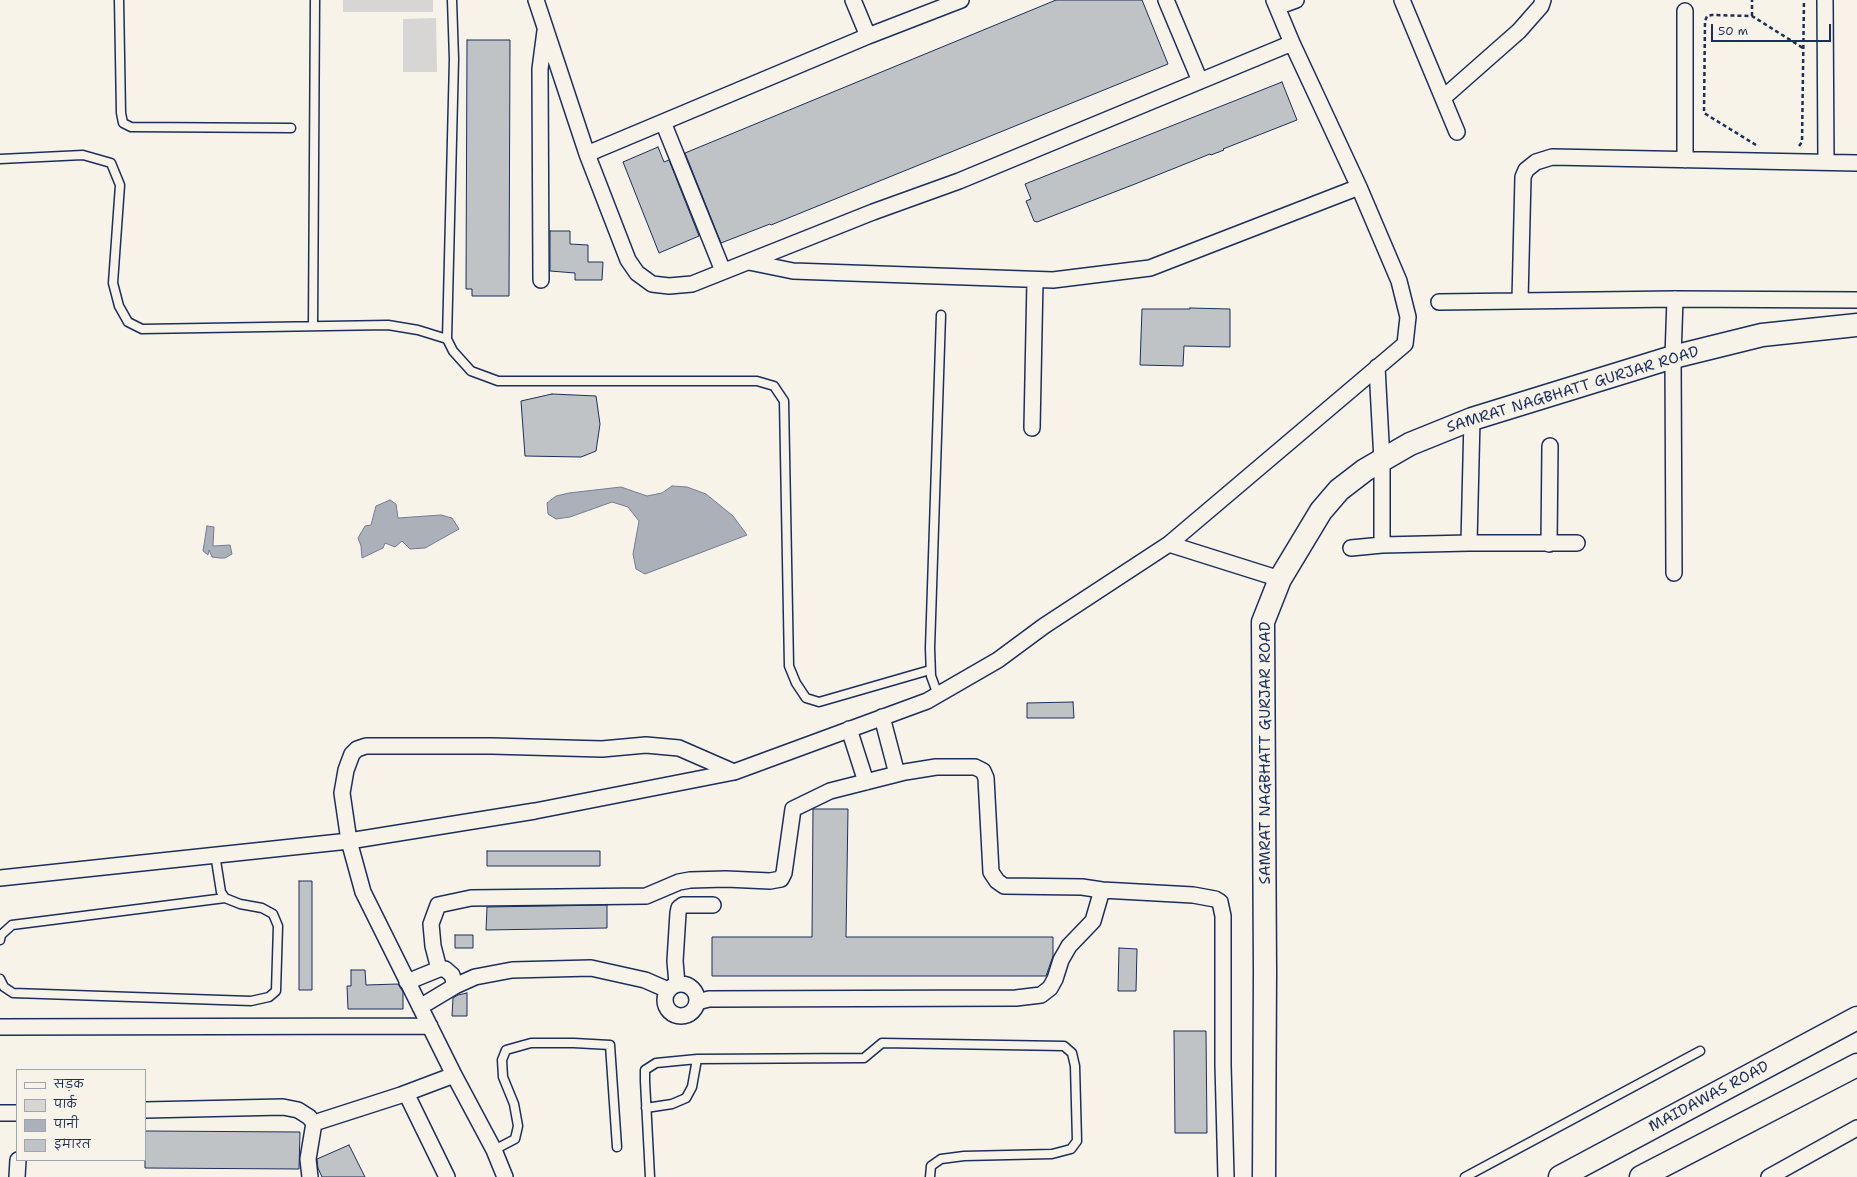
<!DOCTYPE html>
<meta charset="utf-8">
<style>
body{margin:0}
#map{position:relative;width:1857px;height:1177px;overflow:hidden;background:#f7f3e8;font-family:"Shantell Sans","Playpen Sans Deva",sans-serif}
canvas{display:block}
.legend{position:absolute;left:16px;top:1069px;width:130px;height:92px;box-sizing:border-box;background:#f7f3e8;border:1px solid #9fa5b1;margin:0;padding:5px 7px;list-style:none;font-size:12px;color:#1b2f5e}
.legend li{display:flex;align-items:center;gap:8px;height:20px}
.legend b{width:20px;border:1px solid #9fa5b1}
.scale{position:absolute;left:1711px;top:24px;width:120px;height:18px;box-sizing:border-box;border:2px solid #1b2f5e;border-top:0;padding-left:5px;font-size:12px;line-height:14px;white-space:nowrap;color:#1b2f5e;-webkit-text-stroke:3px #f7f3e8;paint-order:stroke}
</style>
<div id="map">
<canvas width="1857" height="1177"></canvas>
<ul class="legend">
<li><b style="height:5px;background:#f7f3e8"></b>सड़क</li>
<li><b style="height:11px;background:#d7d6d4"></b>पार्क</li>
<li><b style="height:11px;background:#acb0b9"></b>पानी</li>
<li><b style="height:11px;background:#c0c3c5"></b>इमारत</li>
</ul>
<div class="scale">50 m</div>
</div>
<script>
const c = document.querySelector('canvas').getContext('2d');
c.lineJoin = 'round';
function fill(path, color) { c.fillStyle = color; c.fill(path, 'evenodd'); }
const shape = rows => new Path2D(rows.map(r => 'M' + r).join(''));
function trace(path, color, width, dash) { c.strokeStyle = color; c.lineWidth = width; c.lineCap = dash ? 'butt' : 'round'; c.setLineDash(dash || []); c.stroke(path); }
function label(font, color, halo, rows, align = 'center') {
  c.font = font + ' "Shantell Sans",sans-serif'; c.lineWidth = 3.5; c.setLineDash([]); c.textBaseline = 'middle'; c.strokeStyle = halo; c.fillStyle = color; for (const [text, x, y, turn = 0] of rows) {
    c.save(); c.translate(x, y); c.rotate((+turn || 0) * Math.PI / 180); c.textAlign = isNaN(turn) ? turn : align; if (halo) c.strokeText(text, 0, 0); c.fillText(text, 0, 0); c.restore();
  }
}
const green = shape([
 [343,0,433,0,433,12,343,12],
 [436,18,437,72,403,72,403,19]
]);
const water = shape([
 [672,486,687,487,706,494,733,516,747,535,645,574,636,569,633,554,639,521,628,507,612,502,570,517,556,519,548,514,547,503,556,496,569,493,621,487,647,496,662,493,672,486],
 [390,500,396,504,398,518,441,515,452,518,459,529,425,548,410,549,402,541,395,547,385,543,383,548,362,558,361,546,358,538,365,526,371,525,376,506,390,500],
 [207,526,214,527,213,546,230,545,232,554,225,558,220,558,212,557,209,550,208,555,203,551,207,526]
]);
const building = shape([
 [1056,0,1142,0,1168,64,771,225,770,224,721,243,685,153,1056,0],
 [467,40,510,40,509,296,472,296,472,289,466,289,467,40],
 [1282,82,1297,120,1223,149,1224,150,1211,155,1210,154,1135,184,1037,222,1034,221,1026,201,1031,199,1025,184,1282,82],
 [658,147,664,162,669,160,699,236,659,253,623,162,658,147],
 [550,231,570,231,570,244,588,245,588,262,603,262,602,280,575,280,575,273,550,271,550,231],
 [1190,308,1230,309,1230,347,1184,346,1183,366,1140,365,1142,309,1190,309,1190,308],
 [552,394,596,396,600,424,596,451,581,457,525,456,521,401,552,394],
 [1073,702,1074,718,1027,718,1027,703,1073,702],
 [813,809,848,809,846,937,1053,937,1053,956,1046,976,712,976,712,937,812,937,813,809],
 [487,851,600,851,600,866,487,866,487,851],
 [299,881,312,881,312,990,299,990,299,881],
 [607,905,607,928,486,930,487,907,607,905],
 [455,935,473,935,473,948,455,948,455,935],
 [1119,948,1137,949,1136,991,1118,991,1119,948],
 [351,970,365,970,366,985,398,984,403,992,403,1009,348,1009,347,986,351,986,351,970],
 [467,993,467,1016,452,1016,453,998,458,995,467,993],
 [1174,1031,1206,1031,1207,1133,1175,1133,1174,1031],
 [145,1131,300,1132,299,1169,145,1168,145,1131],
 [349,1145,365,1177,322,1177,318,1168,317,1159,349,1145]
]);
const path = shape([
 [1752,16,1752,0],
 [1756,145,1704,113,1705,21,1707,16,1712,15,1752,16,1803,48],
 [1799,146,1802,142,1804,0]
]);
const lane = shape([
 [119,0,121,113,123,123,131,127,291,128],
 [0,159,83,155,111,163,120,185,113,283,119,306,128,322,142,329,388,325,418,330,447,339,453,351,471,371,498,381,757,381,774,386,784,401,789,666,796,683,806,698,819,702,930,670],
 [313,326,315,0],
 [447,339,454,59,452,0],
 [938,695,931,676,930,648,941,315],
 [0,940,1,935,12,925,225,898],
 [0,979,4,987,13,993,251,1001,269,997,276,991,278,926,273,914,262,908,240,904,225,898,221,892,215,854],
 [646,1108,672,1104,686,1098,692,1087,697,1059],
 [494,1150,515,1139,518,1126,514,1104,503,1077,502,1060,506,1050,531,1043,574,1043,610,1045,617,1147],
 [650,1177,645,1081,645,1070,656,1063,697,1059,864,1058,882,1043,1064,1046,1072,1053,1075,1066,1077,1141,1071,1149,1052,1154,964,1156,941,1159,931,1166,930,1177],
 [1465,1177,1700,1051]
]);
const street = shape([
 [536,0,587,154,628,260,637,273,652,284,669,286,692,284,873,212,959,181,1292,43],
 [853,0,868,36],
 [1166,0,1200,81],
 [1402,0,1457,132],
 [1825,0,1826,162],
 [1277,7,1296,0],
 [1685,11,1685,160],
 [1443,98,1519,31,1541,6,1543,0],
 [663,122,723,271],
 [587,154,868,36,961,0],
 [749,262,793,271,1053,280,1150,268,1359,187],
 [541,280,540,69,545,31],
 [1520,300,1523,177,1526,170,1536,162,1552,157,1857,163],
 [1439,302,1675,299,1857,300],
 [1377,367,1382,461,1382,545],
 [1032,428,1035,280],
 [1469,543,1472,419],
 [1169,544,1280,579],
 [1549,544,1550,446],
 [1351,548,1382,545,1469,543,1577,543],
 [1674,573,1673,357,1675,299],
 [882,717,897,774],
 [849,729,866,782],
 [0,878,349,841,535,811,734,772],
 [439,969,433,946,431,924,438,905,471,898,646,896,679,882,690,880,726,879,770,881,781,879,784,873,793,809,830,791,905,772,936,767,975,767,983,771,986,778,991,872,997,881,1004,886,1082,887,1102,890,1193,895,1215,899,1220,902,1223,916,1223,1065,1226,1177],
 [407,982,439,969,445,969,452,975,455,986,420,1007],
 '665 1000a16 16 0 1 1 32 0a16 16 0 1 1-32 0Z',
 [677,984,675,961,678,913,679,908,683,905,713,905],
 [455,986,475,977,512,970,591,968,645,980,668,990],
 [697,1002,709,999,1016,998,1041,995,1050,988,1055,979,1061,960,1069,946,1093,921,1102,890],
 [0,1027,430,1026],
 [406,1093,447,1177],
 [145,1110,283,1107,298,1110,309,1117,314,1123,308,1159,310,1177],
 [0,1113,17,1113],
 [314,1123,401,1095,454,1075],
 [17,1177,18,1160],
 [505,1177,494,1150,454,1075,363,892,349,841,342,793,346,770,352,754,357,749,366,746,492,746,602,749,646,745,679,748,734,772,927,701,998,660,1044,626,1169,544,1405,344,1408,317,1399,281,1359,187,1292,43,1274,0],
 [1769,1177,1857,1128]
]);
const secondary = shape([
 [1264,1177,1265,972,1263,622,1280,579,1321,511,1339,490,1365,470,1410,444,1472,419,1673,357,1762,335,1857,325],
 [1560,1177,1857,1018],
 [1641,1177,1857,1065]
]);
const streetNames = [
 ["SAMRAT NAGBHATT GURJAR ROAD",1573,390,-17],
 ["SAMRAT NAGBHATT GURJAR ROAD",1266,753,-90],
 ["MAIDAWAS ROAD",1709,1097,-28]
];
fill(green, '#d7d6d4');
fill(water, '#acb0b9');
trace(water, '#727c95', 1);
fill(building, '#c0c3c5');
trace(building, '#1b2f5e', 1);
trace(lane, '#1b2f5e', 11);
trace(street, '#1b2f5e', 18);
trace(secondary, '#1b2f5e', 25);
trace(path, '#1b2f5e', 2.5, [4, 3]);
trace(lane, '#f7f3e8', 8);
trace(street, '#f7f3e8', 15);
trace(secondary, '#f7f3e8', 22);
label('15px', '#1b2f5e', '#f7f3e8', streetNames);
</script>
